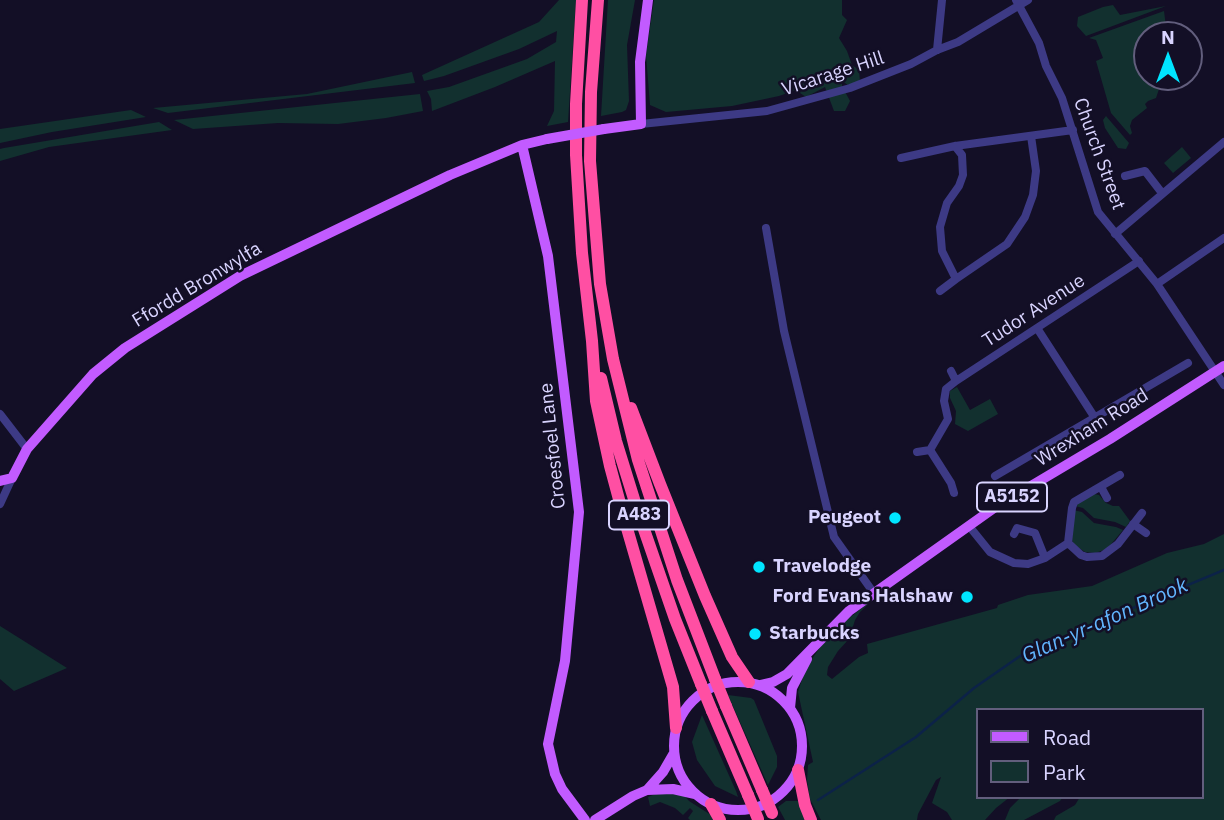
<!DOCTYPE html>
<style>
body{margin:0}
#map{position:relative;width:1224px;height:820px;overflow:hidden;background:#130f26;font-family:"IBM Plex Sans",sans-serif}
canvas{display:block}
.legend{position:absolute;left:976px;top:708px;width:228px;height:91px;box-sizing:border-box;background:#130f26;border:2px solid #625e7d;margin:0;padding:9px 12px;list-style:none;font-size:21px;color:#d9d4ff}
.legend li{display:flex;align-items:center;gap:14px;height:35px}
.legend b{width:35px;border:2px solid #625e7d}
.north{position:absolute;left:1133px;top:21px;width:70px;height:70px;box-sizing:border-box;background:#130f26;border:2px solid #625e7d;border-radius:50%;rotate:0deg;font-size:19px;font-weight:700;line-height:28px;text-align:center;color:#d9d4ff}
.north::after{content:'';display:block;margin:auto;width:24px;height:32px;background:#00e5ff;clip-path:polygon(50% 0,100% 100%,50% 72%,0 100%)}
</style>
<div id="map">
<canvas width="1224" height="820"></canvas>
<ul class="legend">
<li><b style="height:9px;background:#c25bff"></b>Road</li>
<li><b style="height:19px;background:#12302f"></b>Park</li>
</ul>
<div class="north">N</div>
</div>
<script>
const c = document.querySelector('canvas').getContext('2d');
c.lineJoin = 'round';
function fill(path, color) { c.fillStyle = color; c.fill(path, 'evenodd'); }
const shape = rows => new Path2D(rows.map(r => 'M' + r).join(''));
function trace(path, color, width, dash) { c.strokeStyle = color; c.lineWidth = width; c.lineCap = dash ? 'butt' : 'round'; c.setLineDash(dash || []); c.stroke(path); }
function label(font, color, halo, rows, align = 'center') {
  c.font = font + ' "IBM Plex Sans",sans-serif'; c.lineWidth = 5; c.setLineDash([]); c.textBaseline = 'middle'; c.strokeStyle = halo; c.fillStyle = color; for (const [text, x, y, turn = 0] of rows) {
    c.save(); c.translate(x, y); c.rotate((+turn || 0) * Math.PI / 180); c.textAlign = isNaN(turn) ? turn : align; if (halo) c.strokeText(text, 0, 0); c.fillText(text, 0, 0); c.restore();
  }
}
const green = shape([
 [559,0,576,0,568,122,547,126,554,111,555,61,495,87,432,111,431,99,427,91,449,87,527,59,556,42,557,31,519,49,444,76,424,81,422,75,539,22],
 [608,0,635,0,627,45,629,101,626,110,622,112,601,116],
 [654,0,842,0,842,15,847,20,839,38,847,51,852,65,859,70,860,82,848,85,842,81,842,86,850,101,845,111,834,111,825,87,806,97,800,93,799,89,779,96,732,106,666,112,650,105,646,55],
 [1113,5,1120,15,1166,6,1086,36,1077,26,1078,17,1103,7],
 [1164,11,1167,35,1147,35,1147,77,1156,77,1159,89,1156,98,1148,101,1145,104,1147,108,1132,120,1130,126,1132,133,1130,135,1111,113,1096,61,1103,58,1096,40,1089,38],
 [412,72,415,83,168,113,153,108,307,94],
 [420,94,423,111,386,118,338,124,278,123,193,129,174,120],
 [131,110,146,117,52,132,0,143,0,129],
 [1106,116,1129,143,1126,149,1118,148,1105,128,1103,120],
 [159,122,172,130,49,147,0,161,0,149,4,148],
 [1182,147,1191,158,1173,173,1164,163],
 [957,387,970,410,990,399,998,414,968,431,955,424,956,411,950,398,950,391],
 [1094,494,1099,495,1106,503,1113,506,1119,506,1130,521,1126,527,1115,522,1094,518,1083,508,1075,506,1079,502],
 [1073,510,1082,512,1094,523,1116,527,1123,530,1107,549,1095,553,1085,552,1074,545,1072,540],
 [1224,534,1224,820,1054,820,1056,816,1075,805,1080,797,1201,797,1201,710,977,710,977,797,1010,797,996,808,985,820,952,820,947,812,932,803,941,777,936,780,918,814,917,820,821,820,810,799,807,780,808,765,813,762,798,692,806,667,824,642,839,626,876,597,860,612,855,620,849,639,838,651,828,667,827,675,832,679,859,657,868,653,867,644,997,608,998,605,1028,595,1092,586,1167,553,1204,544],
 [0,626,67,668,14,691,0,679],
 [728,695,751,698,754,700,777,756,777,767,768,785],
 [702,715,736,791,738,797,715,786,697,760,692,742],
 [663,791,683,794,689,801,711,815,713,820,690,820,688,818,693,811,690,808,683,815,675,808,660,802,650,806,648,797],
 [1021,797,1063,797,1060,801,1024,820,1005,820,1010,808],
 [786,801,799,801,805,820,785,820,778,807]
]);
const stream = shape([
 [818,800,916,737,974,688,1023,654,1224,570]
]);
const minor = shape([
 [1016,0,1039,43,1046,66,1062,98,1098,212,1157,284,1224,385],
 [937,50,942,0],
 [641,124,767,111,850,88,911,64,937,50,958,42,1028,0],
 [955,146,962,155,963,175,959,186,947,203,940,227,942,251,956,279],
 [901,158,955,146,1073,130],
 [1125,176,1145,171,1162,193],
 [766,228,784,331,834,537,873,592],
 [1115,234,1224,142],
 [1157,284,1224,238],
 [940,291,956,279,1007,244,1025,217,1033,195,1036,171,1031,136],
 [1037,328,1095,418],
 [951,371,956,381,1139,261],
 [0,414,27,449],
 [917,452,930,450],
 [995,476,1188,363],
 [1101,487,1107,498],
 [954,493,951,483,930,450,948,419,944,401,946,389,956,381],
 [0,504,12,478],
 [1133,524,1146,533],
 [969,526,990,552,1014,563,1028,564,1045,558,1068,543,1072,508,1074,502,1120,475],
 [1014,534,1017,528,1035,533,1045,558],
 [1068,543,1081,555,1087,557,1102,556,1118,544,1142,513]
]);
const major = shape([
 [604,129,641,124,640,62,648,0],
 [522,145,548,256,579,512,565,661,548,744,555,774,562,789,585,820],
 [0,481,12,478,27,449,93,374,125,348,240,276,450,175,522,145,547,139],
 '674 746a64 64 0 1 1 128 0a64 64 0 1 1-128 0Z',
 [760,685,773,682,787,674,849,611,994,508,1110,439,1224,366],
 [790,708,792,688,807,659],
 [647,790,663,772,674,753],
 [595,820,633,796,647,790,673,789,695,794]
]);
const highway = shape([
 [582,0,576,104,576,155,582,253,592,341,596,401,610,466,624,518,673,687,676,728],
 [598,0,591,92,590,161,600,284,613,359,638,460,677,580,715,679],
 [601,378,616,441,638,512,675,619,701,684],
 [631,408,660,484,705,596,732,657,749,682],
 [726,706,762,790],
 [712,711,748,795],
 [798,770,805,805,811,820],
 [711,804,720,820]
]);
const majorBridge = shape([
 [547,139,604,129]
]);
const highwayBridge = shape([
 [715,679,726,706],
 [701,684,712,711],
 [762,790,772,813],
 [748,795,758,819]
]);
const markers = [
 [895,518,7,"#00e5ff"],
 [759,567,7,"#00e5ff"],
 [967,597,7,"#00e5ff"],
 [755,634,7,"#00e5ff"]
];
const shields = [
 [1012,497,70],
 [639,515,60]
];
const shieldNames = [
 ["A5152",1012,497],
 ["A483",639,515]
];
const streetNames = [
 ["Vicarage Hill",833,74,-18],
 ["Church Street",1099,154,70],
 ["Ffordd Bronwylfa",197,285,-31],
 ["Tudor Avenue",1034,311,-33],
 ["Wrexham Road",1092,428,-32],
 ["Croesfoel Lane",553,446,-96]
];
const poiNames = [
 ["Peugeot",881,518],
 ["Travelodge",773,567,"left"],
 ["Ford Evans Halshaw",953,597],
 ["Starbucks",769,634,"left"]
];
const waterNames = [
 ["Glan-yr-afon Brook",1105,621,-24]
];
fill(green, '#12302f');
trace(stream, '#0c2248', 2.5);
trace(minor, '#3d3a85', 8);
trace(major, '#c25bff', 10);
trace(highway, '#ff4fa3', 12);
trace(majorBridge, '#c25bff', 10);
trace(highwayBridge, '#ff4fa3', 12);
for (const [x, y, r, color] of markers) { const dot = new Path2D(); dot.arc(x, y, r, 0, 2 * Math.PI); c.fillStyle = color; c.fill(dot); trace(dot, '#130f26', 2.5); }
for (const [x, y, w] of shields) { const box = new Path2D(); box.roundRect(x - w / 2, y - 14.5, w, 29, 5); c.fillStyle = '#130f26'; c.fill(box); trace(box, '#d9d4ff', 2); }
label('bold 18px', '#d9d4ff', null, shieldNames);
label('19px', '#d9d4ff', '#130f26', streetNames);
label('bold 19px', '#d9d4ff', '#130f26', poiNames, 'right');
label('italic 21px', '#62b6ff', '#130f26', waterNames);
</script>
